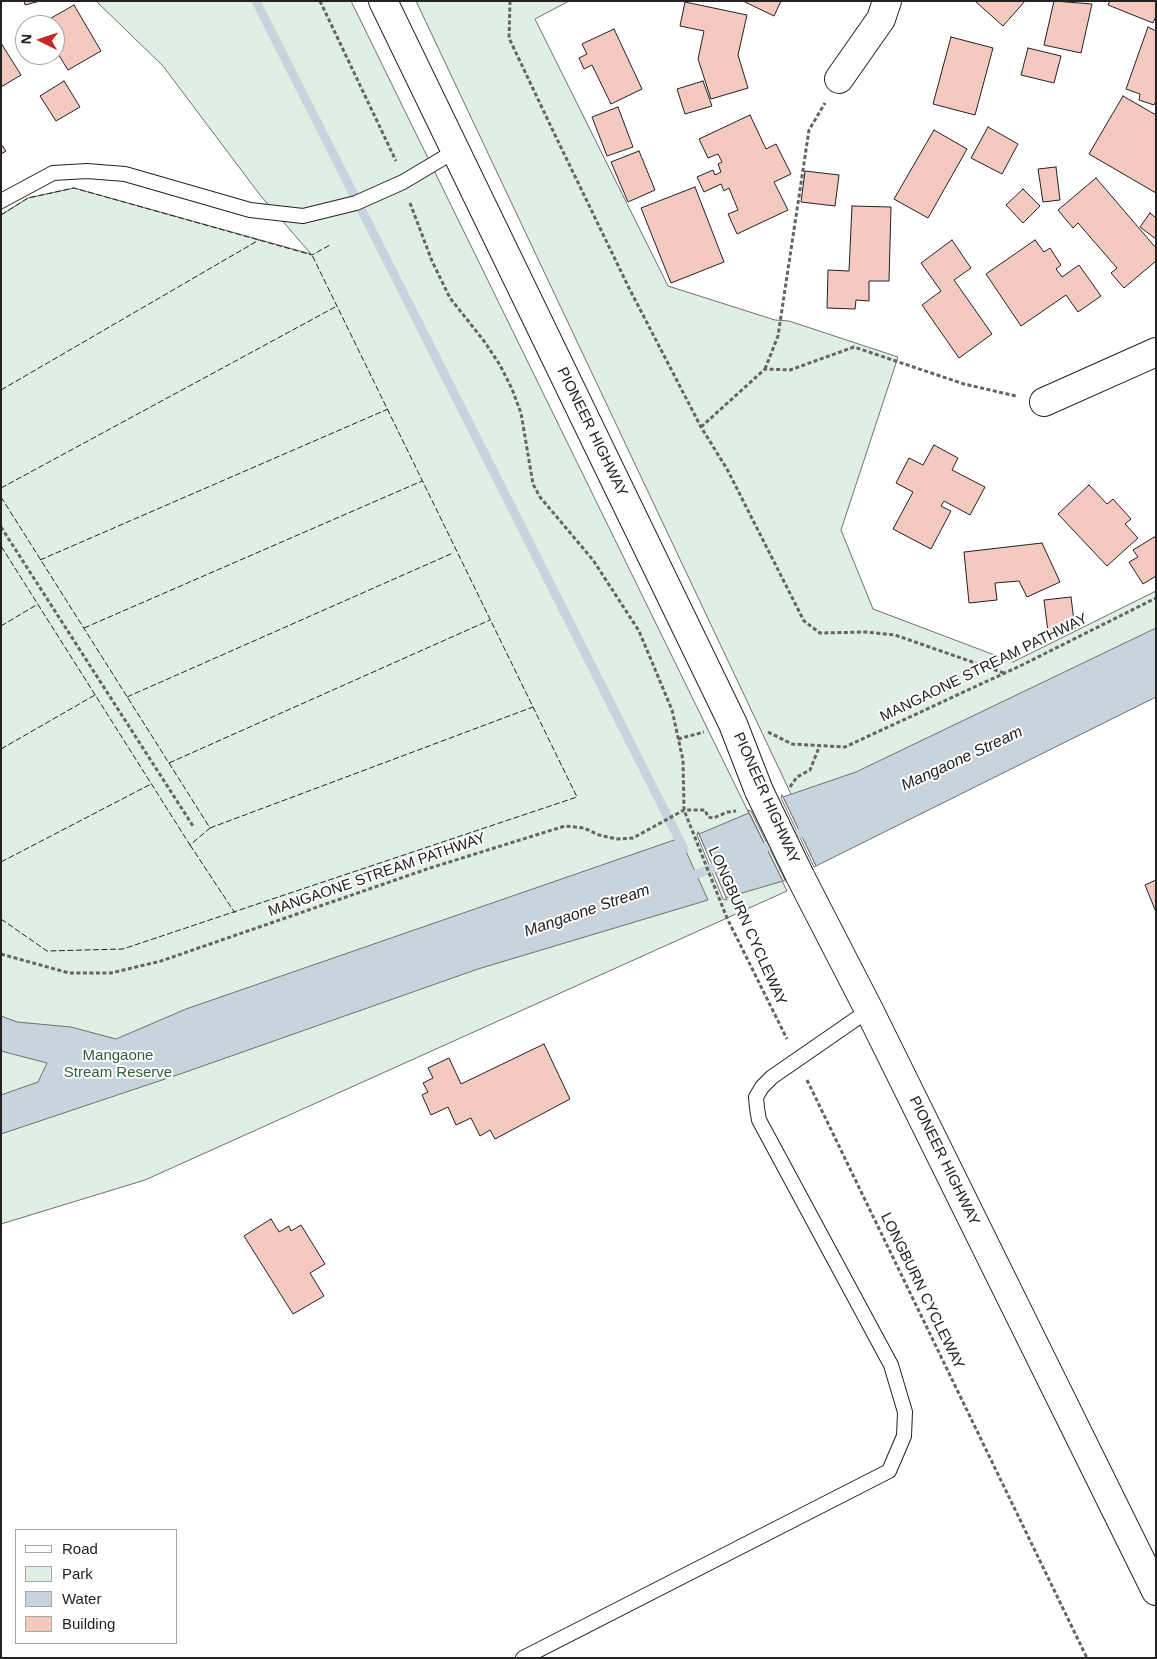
<!DOCTYPE html>
<style>
body{margin:0}
#map{position:relative;width:1157px;height:1659px;overflow:hidden;background:#fff;font-family:Arial,sans-serif}
canvas{display:block}
.frame{position:absolute;inset:0;border:2px solid #222;pointer-events:none}
.legend{position:absolute;left:15px;top:1529px;width:162px;height:115px;box-sizing:border-box;background:#fff;border:1px solid #a7a7a7;margin:0;padding:6px 9px;list-style:none;font-size:15px;color:#222}
.legend li{display:flex;align-items:center;gap:10px;height:25px}
.legend b{width:25px;border:1px solid #a7a7a7}
.north{position:absolute;left:15px;top:15px;width:50px;height:50px;box-sizing:border-box;background:#fff;border:1px solid #a7a7a7;border-radius:50%;rotate:274deg;font-size:14px;font-weight:700;line-height:20px;text-align:center;color:#222}
.north::after{content:'';display:block;margin:auto;width:18px;height:22px;background:#c62828;clip-path:polygon(50% 0,100% 100%,50% 72%,0 100%)}
</style>
<div id="map">
<canvas width="1157" height="1659"></canvas>
<div class="frame"></div>
<ul class="legend">
<li><b style="height:6px;background:#fff"></b>Road</li>
<li><b style="height:14px;background:#e0efe3"></b>Park</li>
<li><b style="height:14px;background:#c7d3dd"></b>Water</li>
<li><b style="height:14px;background:#f3c9c0"></b>Building</li>
</ul>
<div class="north">N</div>
</div>
<script>
const c = document.querySelector('canvas').getContext('2d');
c.lineJoin = 'round';
function fill(path, color) { c.fillStyle = color; c.fill(path, 'evenodd'); }
const shape = rows => new Path2D(rows.map(r => 'M' + r).join(''));
function trace(path, color, width, dash) { c.strokeStyle = color; c.lineWidth = width; c.lineCap = dash ? 'butt' : 'round'; c.setLineDash(dash || []); c.stroke(path); }
function label(font, color, halo, rows, align = 'center') {
  c.font = font + ' Arial,sans-serif'; c.lineWidth = 4; c.setLineDash([]); c.textBaseline = 'middle'; c.strokeStyle = halo; c.fillStyle = color; for (const [text, x, y, turn = 0] of rows) {
    c.save(); c.translate(x, y); c.rotate((+turn || 0) * Math.PI / 180); c.textAlign = isNaN(turn) ? turn : align; if (halo) c.strokeText(text, 0, 0); c.fillText(text, 0, 0); c.restore();
  }
}
const green = shape([
 [96,1,351,1,787,891,145,1180,1,1224,1,215,28,198,74,188,311,254,260,195,163,66,96,1],
 [416,1,569,1,535,19,668,286,775,320,789,321,898,357,841,530,873,609,1013,662,1156,591,1156,669,808,830,416,1]
]);
const water = shape([
 [1156,628,1156,697,816,866,783,797,856,772,1156,628],
 [749,813,783,881,725,898,699,834,749,813],
 [680,838,708,900,478,969,183,1073,1,1134,1,1095,38,1082,47,1063,1,1051,1,1016,17,1022,71,1027,116,1039,186,1009,680,838]
]);
const pier = shape([
 [782,795,783,797,816,866,814,867,781,798,782,795],
 [748,810,751,811,785,880,783,881,748,810],
 [698,832,727,900,723,899,697,835,698,832]
]);
const stream = shape([
 [256,1,684,849],
 [756,851,811,829],
 [686,878,723,864]
]);
const building = shape([
 [24,1,40,1,25,5,24,1],
 [743,1,781,1,774,16,743,1],
 [975,1,1025,1,1003,26,975,1],
 [1054,1,1092,4,1081,53,1044,45,1054,1],
 [1110,1,1156,1,1156,16,1153,23,1108,5,1110,1],
 [685,2,747,15,738,55,748,88,711,99,698,59,704,31,680,26,685,2],
 [74,5,101,51,68,70,55,49,55,25,39,25,74,5],
 [1148,27,1156,31,1156,101,1154,105,1139,100,1140,94,1126,89,1148,27],
 [614,29,642,89,611,104,592,65,584,69,579,58,587,54,582,44,614,29],
 [951,37,993,48,975,115,933,104,951,37],
 [1,43,21,75,1,87,1,43],
 [1028,48,1061,56,1054,83,1021,75,1028,48],
 [64,81,80,107,56,121,40,96,64,81],
 [703,81,712,106,685,114,677,89,703,81],
 [1123,96,1156,115,1156,193,1089,154,1123,96],
 [618,107,633,147,607,156,592,117,618,107],
 [750,115,766,149,776,144,791,174,774,182,788,210,737,234,728,214,738,210,729,188,724,191,721,184,704,192,697,177,713,170,715,175,721,172,718,164,722,162,718,154,708,158,699,139,750,115],
 [988,127,1018,144,1002,174,971,158,988,127],
 [934,130,967,149,928,218,894,199,934,130],
 [1,144,6,151,1,154,1,144],
 [639,151,655,190,628,202,611,162,639,151],
 [1056,167,1060,200,1043,202,1038,169,1056,167],
 [805,171,839,175,835,206,801,202,805,171],
 [1096,178,1156,248,1156,261,1124,288,1111,273,1117,268,1078,223,1073,228,1058,210,1096,178],
 [695,187,724,262,671,283,641,208,695,187],
 [1023,189,1040,206,1023,223,1006,205,1023,189],
 [852,206,891,207,889,281,869,281,869,301,856,300,855,309,827,308,828,270,849,271,852,206],
 [1150,213,1156,218,1156,239,1140,227,1150,213],
 [952,240,971,268,954,280,992,334,959,358,922,305,941,291,921,263,952,240],
 [1035,240,1044,252,1050,248,1061,265,1056,269,1062,277,1079,265,1101,296,1078,312,1066,295,1021,326,986,274,1035,240],
 [934,445,958,458,952,470,985,487,970,515,944,501,941,506,951,511,931,549,893,529,913,492,896,483,909,458,923,465,934,445],
 [1089,485,1107,504,1113,499,1131,519,1125,524,1138,538,1107,566,1058,514,1089,485],
 [1156,536,1156,576,1143,584,1129,562,1138,557,1133,550,1156,536],
 [1042,543,1060,582,1027,597,1019,581,995,583,997,600,969,603,964,552,1042,543],
 [1071,597,1075,629,1048,632,1044,600,1071,597],
 [1156,880,1156,912,1145,885,1156,880],
 [544,1044,570,1099,495,1139,490,1130,480,1136,471,1118,456,1125,448,1107,431,1115,422,1095,428,1092,423,1083,433,1078,428,1068,449,1058,461,1084,544,1044],
 [271,1219,279,1232,289,1226,291,1231,301,1225,325,1264,310,1273,324,1296,293,1314,244,1236,271,1219]
]);
const path = shape([
 [320,1,396,161],
 [510,1,509,38,555,135,629,288,701,427,727,469,804,621,820,633,866,632,895,635,1004,673],
 [410,203,432,261,450,298,484,341,500,365,512,389,521,413,533,484,540,497,593,560,639,631,672,710,683,760,684,810,727,918,787,1039],
 [765,369,778,336,809,130,825,103],
 [701,427,765,369,790,370,854,347,964,384,1016,396],
 [1,527,193,826],
 [768,732,792,744,845,747,1022,665,1156,598],
 [678,739,704,732],
 [790,787,797,777,810,770,820,745],
 [1,954,69,973,111,973,161,961,430,868,565,826,584,828,599,835,617,839,633,838,684,810,705,810,708,817,713,818,728,812,736,811],
 [807,1080,1087,1658]
]);
const lane = shape([
 [1,201,53,173,87,171,125,174,250,210,303,216,356,203,403,182,455,151],
 [523,1658,889,1471,904,1436,905,1412,891,1365,759,1120,757,1108,756,1097,762,1087,772,1077,869,1010]
]);
const street = shape([
 [839,79,881,19,887,1],
 [1044,402,1156,352]
]);
const primary = shape([
 [383,1,733,724,759,791],
 [800,876,869,1010,1156,1591]
]);
const primaryBridge = shape([
 [759,791,800,876]
]);
const fence = shape([
 [1,215,28,198,74,188,312,255,330,245],
 [1,390,259,240],
 [1,488,337,306],
 [1,497,210,828,190,845,1,546],
 [40,560,388,409],
 [1,626,38,604],
 [84,628,422,481],
 [127,697,453,553],
 [1,749,95,695],
 [169,763,490,620],
 [210,828,533,707],
 [190,845,235,913],
 [1,862,151,784],
 [1,919,47,951,123,949,577,797,312,255]
]);
const streetNames = [
 ["PIONEER HIGHWAY",592,432,64],
 ["MANGAONE STREAM PATHWAY",984,668,-26],
 ["PIONEER HIGHWAY",766,798,66],
 ["MANGAONE STREAM PATHWAY",377,875,-19],
 ["LONGBURN CYCLEWAY",747,926,66],
 ["PIONEER HIGHWAY",944,1161,64],
 ["LONGBURN CYCLEWAY",922,1291,64]
];
const parkNames = [
 ["Mangaone",118,1056],
 ["Stream Reserve",118,1073]
];
const waterNames = [
 ["Mangaone Stream",962,759,-25],
 ["Mangaone Stream",587,911,-19]
];
fill(green, '#e0efe3');
trace(green, '#6f6f6f', 1);
fill(water, '#c7d3dd');
trace(water, '#6f6f6f', 1);
fill(pier, '#fff');
trace(pier, '#6f6f6f', 1);
trace(stream, '#c7d3dd', 9);
fill(building, '#f3c9c0');
trace(building, '#222', 1);
trace(lane, '#222', 16);
trace(street, '#222', 30);
trace(primary, '#222', 30);
trace(path, '#646464', 3, [4, 2.5]);
trace(lane, '#fff', 14);
trace(street, '#fff', 28);
trace(primary, '#fff', 28);
trace(primaryBridge, '#222', 30, []);
trace(primaryBridge, '#fff', 28);
trace(fence, '#222', 1, [6, 2.5]);
label('15px', '#222', '#fff', streetNames);
label('15px', '#2f5e38', '#fff', parkNames);
label('italic 16px', '#222', '#fff', waterNames);
</script>
